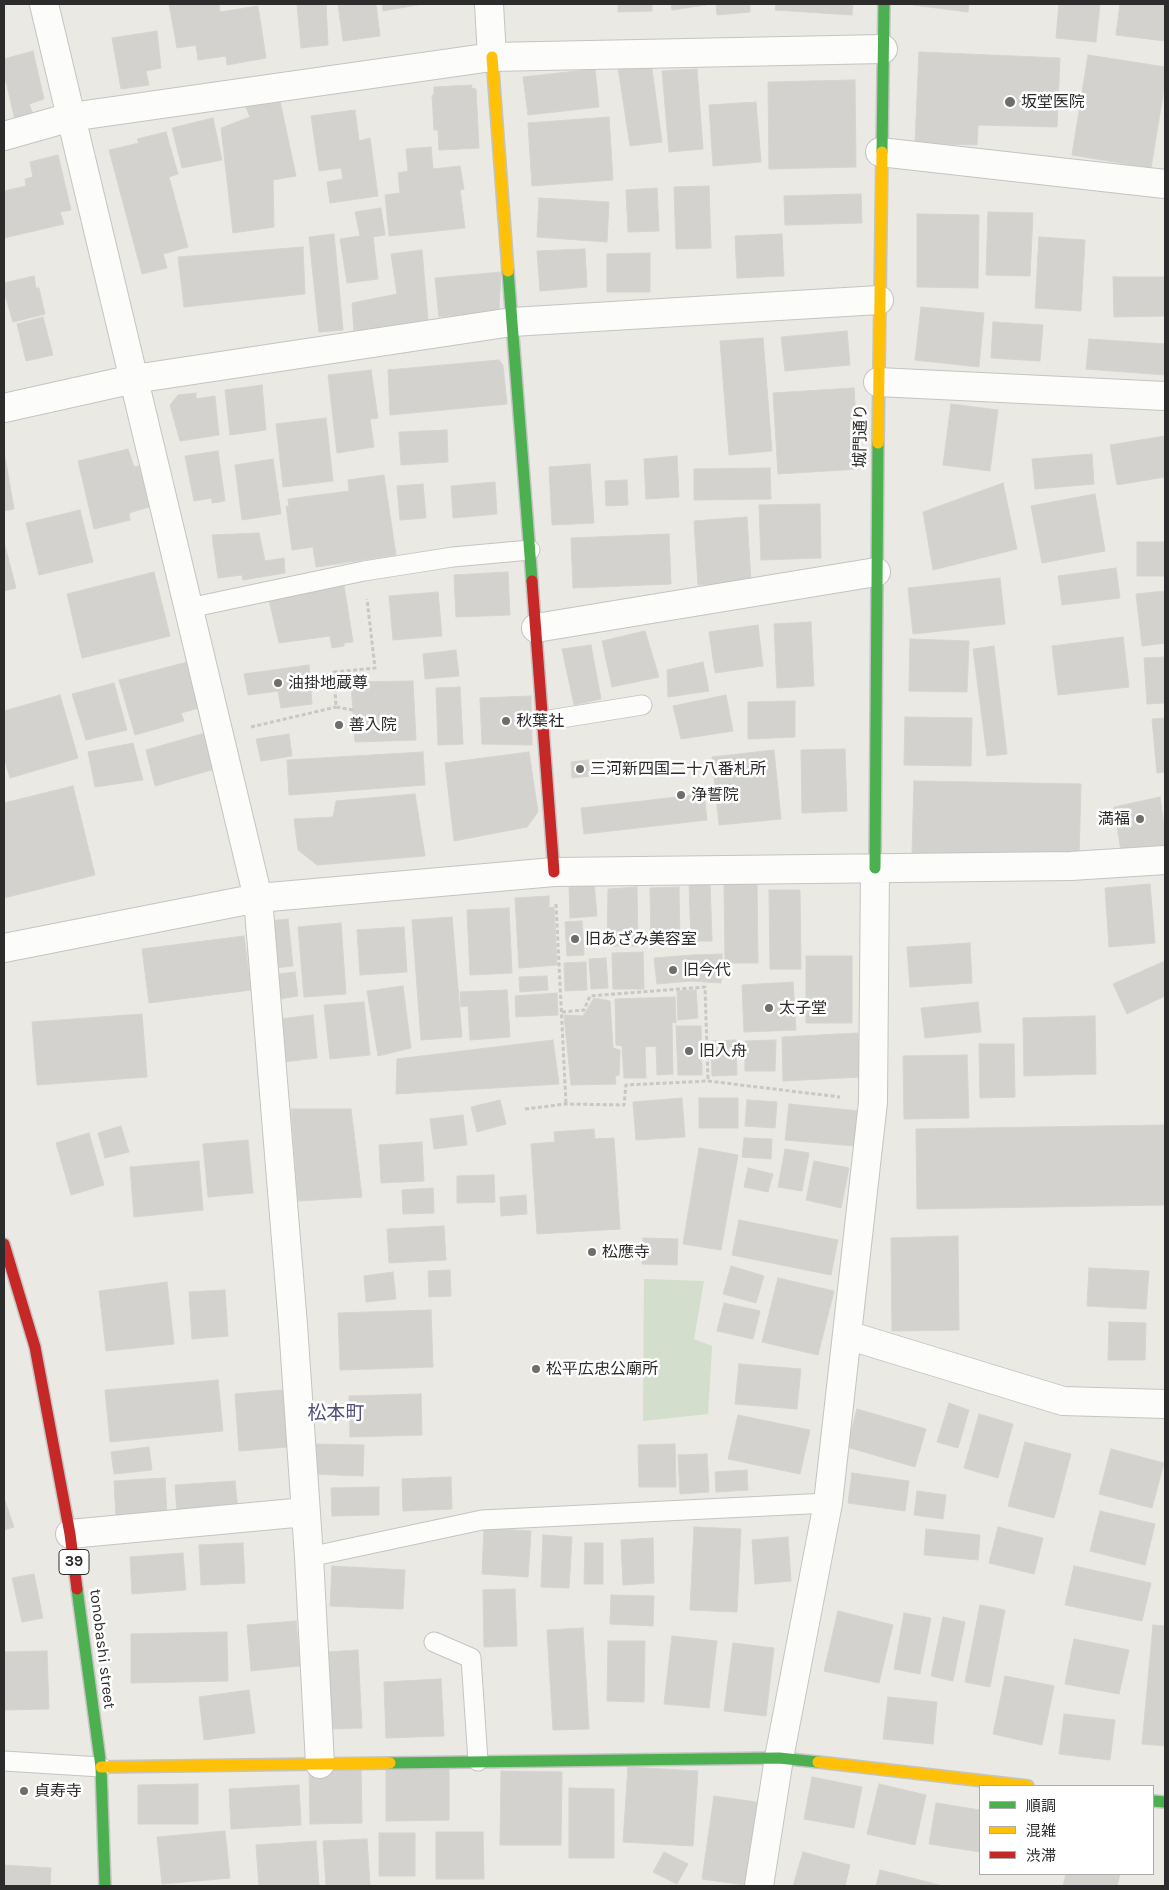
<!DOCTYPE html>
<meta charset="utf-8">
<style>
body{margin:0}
#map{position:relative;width:1169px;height:1890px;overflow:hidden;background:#eae9e3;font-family:Karla,"Noto Sans JP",sans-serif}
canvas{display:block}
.frame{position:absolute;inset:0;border:5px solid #2c2c2c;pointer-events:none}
.legend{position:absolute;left:979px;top:1785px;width:175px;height:90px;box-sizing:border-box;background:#fff;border:1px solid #ababab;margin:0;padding:6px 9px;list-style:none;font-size:15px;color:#2c2c2c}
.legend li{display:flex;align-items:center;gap:10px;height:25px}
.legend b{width:25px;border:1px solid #ababab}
</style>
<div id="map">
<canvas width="1169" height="1890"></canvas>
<div class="frame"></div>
<ul class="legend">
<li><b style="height:6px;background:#4caf50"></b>順調</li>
<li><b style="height:6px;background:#ffc107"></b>混雑</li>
<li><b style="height:6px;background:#c62828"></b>渋滞</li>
</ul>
</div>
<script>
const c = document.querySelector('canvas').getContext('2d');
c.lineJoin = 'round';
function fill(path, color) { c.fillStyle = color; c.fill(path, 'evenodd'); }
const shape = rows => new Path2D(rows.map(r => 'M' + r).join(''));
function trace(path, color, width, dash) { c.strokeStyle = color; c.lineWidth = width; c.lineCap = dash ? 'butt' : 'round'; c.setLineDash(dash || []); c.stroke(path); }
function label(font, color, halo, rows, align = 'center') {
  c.font = font + ' Karla,"Noto Sans JP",sans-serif'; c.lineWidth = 5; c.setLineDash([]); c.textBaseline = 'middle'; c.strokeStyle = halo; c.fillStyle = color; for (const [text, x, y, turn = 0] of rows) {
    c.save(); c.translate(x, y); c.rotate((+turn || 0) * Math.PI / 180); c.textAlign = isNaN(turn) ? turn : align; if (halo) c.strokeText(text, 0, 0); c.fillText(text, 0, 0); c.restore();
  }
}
const cemetery = shape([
 [644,1279,704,1281,694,1339,712,1346,708,1414,643,1421]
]);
const building = shape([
 [169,4,219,4,220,12,258,6,266,58,227,65,226,56,198,60,196,45,177,48,169,4],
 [297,4,326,4,328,45,301,48,297,4],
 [338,4,376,4,380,36,343,41,338,4],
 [382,4,423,4,383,11,382,4],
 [618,4,652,4,652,11,618,12,618,4],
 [671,4,706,4,706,5,672,10,671,4],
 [716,4,750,4,750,12,717,15,716,4],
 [776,4,853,4,852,15,775,10,776,4],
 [914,4,969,4,968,12,913,5,914,4],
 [1059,4,1100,4,1096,42,1056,38,1059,4],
 [1120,4,1165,4,1165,41,1116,35,1120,4],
 [157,31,161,68,146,71,149,85,121,89,112,38,157,31],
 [33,51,44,99,29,104,34,117,15,120,4,73,4,59,33,51],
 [919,52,1060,58,1057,127,978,125,977,145,915,143,919,52],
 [1088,55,1165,67,1165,83,1151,168,1072,155,1088,55],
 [651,62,662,142,630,146,618,67,651,62],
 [595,69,599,107,528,115,523,77,595,69],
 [697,69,703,149,669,152,662,71,697,69],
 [855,80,856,167,769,169,768,82,855,80],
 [472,85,471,88,476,89,479,148,439,150,438,130,434,130,432,95,434,96,434,87,472,85],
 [280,101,296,176,273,180,274,227,233,233,221,128,250,117,245,105,280,101],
 [756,102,761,162,713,166,709,105,756,102],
 [355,110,359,141,370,138,378,196,330,203,327,182,343,179,341,168,319,171,311,116,355,110],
 [609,117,613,180,532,186,528,123,609,117],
 [213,118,222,160,182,168,172,128,213,118],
 [166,132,178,174,169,177,188,247,163,254,167,268,142,274,109,150,139,143,137,139,166,132],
 [431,147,433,169,460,166,464,189,460,190,465,228,389,236,385,195,400,193,398,173,408,171,406,149,431,147],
 [58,155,71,210,60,212,64,224,4,238,4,191,26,186,25,179,33,177,30,162,58,155],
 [709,186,711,248,676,249,674,187,709,186],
 [657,188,659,231,628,232,626,190,657,188],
 [861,194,862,223,785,225,784,196,861,194],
 [539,198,609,202,607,242,537,237,539,198],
 [381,208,385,235,373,237,378,279,347,283,340,239,360,236,355,212,381,208],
 [988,212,1033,213,1030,276,986,275,988,212],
 [917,214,979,215,978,288,917,287,917,214],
 [334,234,343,330,319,332,309,237,334,234],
 [782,234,784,276,737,278,735,236,782,234],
 [1039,237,1085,240,1081,311,1035,308,1039,237],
 [303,247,305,294,184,307,178,257,303,247],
 [585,249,587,287,540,291,537,251,585,249],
 [422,250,428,320,354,331,352,303,397,294,391,254,422,250],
 [650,253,650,292,607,292,607,254,650,253],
 [501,272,499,311,439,317,435,278,501,272],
 [34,276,36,288,39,288,45,314,13,322,4,291,4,283,34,276],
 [1113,277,1164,277,1165,316,1114,317,1113,277],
 [921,307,984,313,979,367,915,360,921,307],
 [43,317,53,355,26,361,17,324,43,317],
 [993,322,1043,325,1040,361,991,358,993,322],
 [847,331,850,365,785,371,781,337,847,331],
 [763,338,772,451,729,455,720,341,763,338],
 [1089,339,1165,344,1165,375,1086,369,1089,339],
 [499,360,503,365,507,404,390,415,388,370,499,360],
 [371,370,378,418,370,419,374,447,337,453,328,375,371,370],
 [262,385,266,430,230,435,225,390,262,385],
 [854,388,859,469,778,474,773,393,854,388],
 [196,393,196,399,215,396,219,435,180,441,170,405,178,395,196,393],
 [951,404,998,410,990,471,943,465,951,404],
 [326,418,333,481,283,487,276,424,326,418],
 [447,430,448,462,401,465,399,432,447,430],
 [1165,436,1165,477,1117,485,1110,445,1165,436],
 [128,449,134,467,139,466,149,507,129,513,130,520,94,529,78,461,128,449],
 [4,451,14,509,4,511,4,451],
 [218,451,225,501,212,503,212,498,194,501,185,456,218,451],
 [1092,454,1094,484,1035,489,1032,459,1092,454],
 [677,456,679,497,646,499,644,459,677,456],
 [273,459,281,514,242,520,235,465,273,459],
 [590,464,594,523,552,525,549,467,590,464],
 [770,468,771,499,694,500,694,469,770,468],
 [384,475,396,555,316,567,313,547,292,550,286,506,289,507,288,499,349,491,348,480,384,475],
 [627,480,628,505,606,506,605,481,627,480],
 [495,482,497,514,453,518,451,486,495,482],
 [1003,483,1017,549,933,570,923,512,1003,483],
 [423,484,426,518,400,520,397,486,423,484],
 [1095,494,1105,551,1042,563,1031,506,1095,494],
 [820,504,821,558,761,560,759,505,820,504],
 [80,510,93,562,39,575,26,523,80,510],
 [747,517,751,582,698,585,694,521,747,517],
 [259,533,265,561,284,558,285,573,243,580,242,575,218,578,212,535,259,533],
 [669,534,671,584,573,588,571,538,669,534],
 [4,542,16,588,4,591,4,542],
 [1137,542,1165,542,1165,576,1137,576,1137,542],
 [1116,568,1120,598,1062,605,1058,576,1116,568],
 [154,572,170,636,82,658,67,594,154,572],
 [508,572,510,615,456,617,454,575,508,572],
 [1000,578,1005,624,913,634,908,588,1000,578],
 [343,579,353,642,344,643,344,646,332,648,330,636,279,643,268,596,343,579],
 [1165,591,1165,643,1142,646,1136,594,1165,591],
 [438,592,442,636,393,640,389,596,438,592],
 [811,622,814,686,777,688,774,624,811,622],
 [758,625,763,666,715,673,709,632,758,625],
 [645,631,659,677,612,687,602,641,645,631],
 [1123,637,1129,687,1058,695,1052,646,1123,637],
 [910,639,969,641,967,692,909,691,910,639],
 [591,645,601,699,574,705,562,649,591,645],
 [994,646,1007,754,987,756,973,649,994,646],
 [456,650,459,676,425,679,423,654,456,650],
 [1165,657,1165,703,1147,704,1144,658,1165,657],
 [187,662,199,708,181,713,184,721,135,735,119,680,187,662],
 [703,662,709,691,668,697,667,670,703,662],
 [309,665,312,704,281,708,278,691,248,695,244,674,309,665],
 [413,681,416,740,355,742,351,682,413,681],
 [114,683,127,730,86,740,72,694,114,683],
 [460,687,463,744,438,745,436,688,460,687],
 [60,695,78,758,10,778,4,758,4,711,60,695],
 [726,695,733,731,681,739,673,706,726,695],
 [531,696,532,745,482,744,480,698,531,696],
 [795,701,795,737,748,739,748,702,795,701],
 [905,717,972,718,971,766,904,765,905,717],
 [1165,718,1165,772,1157,773,1152,719,1165,718],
 [205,733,215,769,155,786,146,750,205,733],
 [289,734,292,756,261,761,256,739,289,734],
 [133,743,143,780,95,787,88,752,133,743],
 [845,749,847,811,802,813,801,750,845,749],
 [774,750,781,819,719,825,712,757,774,750],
 [423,752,425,785,289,795,287,760,423,752],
 [529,752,538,812,527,827,454,841,445,763,529,752],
 [588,760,590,776,572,778,571,762,588,760],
 [914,781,1081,784,1079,857,912,854,914,781],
 [73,786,95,875,4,898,4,803,73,786],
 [415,794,425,856,317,865,298,850,294,819,333,817,336,801,415,794],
 [704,794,707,820,584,834,581,808,704,794],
 [1160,797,1165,832,1165,845,1121,851,1114,807,1160,797],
 [757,881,758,963,725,963,724,882,757,881],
 [594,882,597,916,570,918,569,885,594,882],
 [710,882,712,941,691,941,689,883,710,882],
 [1150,884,1155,943,1109,947,1105,888,1150,884],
 [637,887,638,946,607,946,608,889,637,887],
 [679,887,680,943,651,944,650,888,679,887],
 [769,890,800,890,801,969,770,969,769,890],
 [549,896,549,908,554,907,557,965,519,968,515,898,549,896],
 [509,908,512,973,470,975,467,910,509,908],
 [452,917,462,1037,421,1040,412,920,452,917],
 [288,919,293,966,274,968,270,921,288,919],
 [582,921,584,955,567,956,565,922,582,921],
 [341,923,346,994,304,997,298,927,341,923],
 [404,927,407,972,360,975,357,930,404,927],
 [244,936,251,990,149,1003,142,949,244,936],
 [970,943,972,983,910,987,907,947,970,943],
 [643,952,644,989,613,989,612,953,643,952],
 [722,954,721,983,691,981,692,955,722,954],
 [692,955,691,981,657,984,654,958,692,955],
 [806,956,852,956,852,1023,806,1023,806,956],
 [606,958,608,988,591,989,589,959,606,958],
 [1165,961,1165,996,1127,1014,1113,984,1165,961],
 [586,962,587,990,565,991,564,963,586,962],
 [295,972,298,996,280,999,278,974,295,972],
 [547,976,548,990,520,992,519,977,547,976],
 [793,982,796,1030,744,1032,742,985,793,982],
 [403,986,411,1048,378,1056,367,991,403,986],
 [507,990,510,1037,470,1040,468,1006,461,1007,460,992,507,990],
 [696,990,698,1018,678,1020,677,991,696,990],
 [557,993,558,1015,516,1017,515,996,557,993],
 [675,997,676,1023,672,1022,673,1074,657,1075,656,1046,645,1047,646,1078,624,1078,622,1046,616,1045,615,999,675,997],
 [594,998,610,1001,613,1048,620,1050,619,1075,615,1076,616,1084,571,1085,564,1015,583,1016,594,998],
 [364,1002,370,1055,330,1059,324,1005,364,1002],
 [978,1002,981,1032,925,1038,921,1008,978,1002],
 [142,1014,147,1077,37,1085,32,1022,142,1014],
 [313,1015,317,1058,283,1062,279,1019,313,1015],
 [1095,1016,1096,1074,1024,1076,1023,1018,1095,1016],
 [676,1026,701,1026,702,1075,678,1075,676,1026],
 [858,1033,860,1077,783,1081,782,1037,858,1033],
 [553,1040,559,1084,396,1094,397,1059,553,1040],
 [736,1040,737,1075,712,1076,711,1041,736,1040],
 [776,1040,775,1071,745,1071,745,1041,776,1040],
 [979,1044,1014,1044,1015,1097,980,1098,979,1044],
 [967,1055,969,1118,904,1119,903,1056,967,1055],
 [682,1098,685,1137,636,1140,633,1102,682,1098],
 [699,1098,738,1098,738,1128,699,1128,699,1098],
 [500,1100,506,1124,477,1132,471,1107,500,1100],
 [747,1100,777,1102,775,1128,745,1126,747,1100],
 [789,1104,859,1111,855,1146,785,1140,789,1104],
 [291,1109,351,1109,362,1197,298,1201,291,1109],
 [463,1115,467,1145,434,1149,430,1119,463,1115],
 [1165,1125,1165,1205,917,1209,916,1129,1165,1125],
 [121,1126,129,1152,105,1158,98,1133,121,1126],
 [594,1129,595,1139,614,1138,620,1229,537,1234,531,1144,555,1142,554,1132,594,1129],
 [89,1133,104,1185,71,1195,56,1143,89,1133],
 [744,1138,772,1139,771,1159,742,1157,744,1138],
 [248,1140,253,1193,208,1197,203,1144,248,1140],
 [422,1142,424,1181,381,1183,379,1145,422,1142],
 [699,1148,738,1155,721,1250,683,1244,699,1148],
 [785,1149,809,1153,802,1191,778,1187,785,1149],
 [199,1161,203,1210,134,1217,130,1167,199,1161],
 [814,1161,849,1168,841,1208,806,1200,814,1161],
 [748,1168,773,1174,768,1192,744,1187,748,1168],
 [494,1175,495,1202,457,1203,457,1176,494,1175],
 [433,1188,434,1213,403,1214,402,1190,433,1188],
 [526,1195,527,1214,501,1216,500,1197,526,1195],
 [739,1220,838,1240,831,1275,732,1255,739,1220],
 [444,1226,446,1260,389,1263,387,1229,444,1226],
 [958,1236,959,1330,892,1331,891,1238,958,1236],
 [643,1238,678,1239,677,1265,642,1264,643,1238],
 [731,1266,764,1276,756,1303,723,1294,731,1266],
 [1089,1268,1149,1271,1146,1309,1087,1306,1089,1268],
 [450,1270,451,1296,429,1297,428,1271,450,1270],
 [393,1272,396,1299,366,1302,364,1276,393,1272],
 [778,1278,834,1291,818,1355,762,1342,778,1278],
 [167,1282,174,1344,106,1351,99,1291,167,1282],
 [225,1290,228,1336,192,1339,189,1292,225,1290],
 [724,1303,760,1311,753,1339,717,1331,724,1303],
 [431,1310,433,1367,340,1370,338,1313,431,1310],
 [1109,1322,1146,1323,1145,1360,1108,1360,1109,1322],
 [739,1364,801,1369,797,1409,735,1404,739,1364],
 [218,1380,223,1431,110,1442,105,1390,218,1380],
 [283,1390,287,1447,239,1451,235,1394,283,1390],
 [421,1394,422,1435,350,1437,349,1396,421,1394],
 [949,1403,969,1410,958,1448,937,1442,949,1403],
 [857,1409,926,1429,915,1467,847,1447,857,1409],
 [979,1414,1013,1424,998,1478,964,1468,979,1414],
 [738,1415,810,1430,800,1474,728,1459,738,1415],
 [1025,1442,1071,1454,1054,1518,1008,1506,1025,1442],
 [313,1444,364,1445,363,1476,312,1474,313,1444],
 [675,1444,676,1487,639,1487,638,1445,675,1444],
 [149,1447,152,1470,114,1474,111,1452,149,1447],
 [1111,1449,1164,1463,1152,1508,1099,1494,1111,1449],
 [707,1454,709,1492,680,1494,678,1455,707,1454],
 [747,1470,748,1490,716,1492,715,1472,747,1470],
 [852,1473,909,1481,905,1511,848,1503,852,1473],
 [451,1477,452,1509,403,1511,402,1479,451,1477],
 [165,1478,167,1515,116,1518,114,1481,165,1478],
 [235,1481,238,1510,177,1514,175,1485,235,1481],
 [379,1487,379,1515,332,1516,331,1488,379,1487],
 [917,1491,946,1495,943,1519,914,1515,917,1491],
 [4,1498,14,1527,4,1530,4,1498],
 [1100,1511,1155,1524,1145,1565,1090,1551,1100,1511],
 [694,1527,741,1529,737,1612,690,1610,694,1527],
 [998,1527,1043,1538,1034,1574,989,1563,998,1527],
 [484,1528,531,1531,528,1577,482,1574,484,1528],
 [926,1529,980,1535,978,1560,924,1555,926,1529],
 [543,1535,572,1537,569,1588,541,1587,543,1535],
 [788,1537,791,1581,755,1584,752,1540,788,1537],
 [653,1538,654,1583,623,1585,621,1540,653,1538],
 [243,1543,245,1583,201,1585,199,1545,243,1543],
 [585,1543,603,1543,603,1584,584,1584,585,1543],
 [183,1553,186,1590,132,1594,130,1557,183,1553],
 [332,1566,405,1570,403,1609,330,1606,332,1566],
 [1074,1566,1151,1583,1142,1621,1065,1605,1074,1566],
 [34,1574,43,1618,22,1622,12,1578,34,1574],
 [515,1589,517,1646,484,1647,483,1590,515,1589],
 [611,1595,654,1596,653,1626,610,1624,611,1595],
 [980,1605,1005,1610,990,1687,965,1682,980,1605],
 [838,1611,893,1625,879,1683,824,1671,838,1611],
 [904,1613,931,1618,920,1674,894,1669,904,1613],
 [943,1617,965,1622,953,1681,931,1676,943,1617],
 [296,1621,300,1666,251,1671,247,1625,296,1621],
 [1153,1625,1165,1626,1165,1746,1142,1744,1153,1625],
 [583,1628,589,1729,553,1730,547,1630,583,1628],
 [227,1632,228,1681,131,1683,131,1634,227,1632],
 [672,1636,717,1641,709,1708,664,1704,672,1636],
 [1074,1639,1129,1650,1119,1694,1065,1684,1074,1639],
 [608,1641,645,1641,644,1702,607,1701,608,1641],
 [733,1643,774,1648,766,1716,724,1711,733,1643],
 [358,1650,362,1728,332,1729,328,1652,358,1650],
 [47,1651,49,1709,4,1710,4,1652,47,1651],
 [1005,1676,1054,1686,1042,1745,993,1734,1005,1676],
 [441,1679,444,1736,386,1738,384,1682,441,1679],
 [249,1690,255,1733,204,1740,199,1697,249,1690],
 [888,1697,937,1702,933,1744,883,1739,888,1697],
 [1064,1714,1115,1720,1110,1760,1059,1754,1064,1714],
 [361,1763,362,1823,310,1824,309,1764,361,1763],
 [628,1767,698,1771,693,1846,623,1842,628,1767],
 [449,1769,449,1820,386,1821,386,1770,449,1769],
 [501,1771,562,1772,561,1845,500,1845,501,1771],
 [812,1777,862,1787,854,1828,804,1819,812,1777],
 [198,1784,198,1824,138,1824,138,1785,198,1784],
 [879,1784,926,1795,915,1845,867,1834,879,1784],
 [299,1785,301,1825,231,1829,229,1789,299,1785],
 [569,1788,614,1789,614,1858,569,1858,569,1788],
 [714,1796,763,1803,752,1886,702,1879,714,1796],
 [936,1803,980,1810,980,1852,929,1844,936,1803],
 [225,1831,230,1878,162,1884,157,1837,225,1831],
 [436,1832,483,1832,484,1879,436,1879,436,1832],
 [379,1833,415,1833,415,1876,379,1876,379,1833],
 [367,1839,370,1885,326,1886,323,1841,367,1839],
 [316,1841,319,1886,259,1886,256,1845,316,1841],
 [664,1852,688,1864,677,1884,653,1872,664,1852],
 [803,1852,850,1865,845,1886,793,1886,803,1852],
 [4,1865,51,1868,50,1886,4,1886,4,1865],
 [880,1870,943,1886,876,1886,880,1870],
 [1066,1874,1120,1874,1117,1886,1063,1886,1066,1874]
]);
const path = shape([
 [353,710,336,707,334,672,375,668,367,599],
 [251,727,336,707],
 [556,904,566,1104],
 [562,1012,584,1010,590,996,705,987,708,1081],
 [525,1109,566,1104,624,1105,626,1085,708,1081,840,1097]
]);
const lane = shape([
 [189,608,364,571,453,557,530,550],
 [543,721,642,705],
 [309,1557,482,1520,828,1503],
 [434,1642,471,1658,478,1761],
 [4,1761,101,1767]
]);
const street = shape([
 [44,4,258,898,293,1325,309,1557,320,1764],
 [489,4,492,57],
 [4,136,71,117,492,57,883,49],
 [880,152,1165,184],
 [878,382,1165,396],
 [4,408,134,379,512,322,879,300],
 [536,628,876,572],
 [4,948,258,898,554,872,1071,866,1165,860],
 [847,1335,1063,1401,1165,1404],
 [70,1534,305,1512],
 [759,1886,779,1758,828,1503,873,1102,875,868]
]);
const fast = shape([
 [882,152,884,4],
 [508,271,532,581],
 [875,868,878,443],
 [77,1589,101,1767,105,1886],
 [390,1763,779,1758,818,1762],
 [1153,1801,1165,1802]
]);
const slow = shape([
 [492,57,508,271],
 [878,443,882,152],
 [818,1762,1028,1786],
 [101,1767,390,1763]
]);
const jam = shape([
 [532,581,554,872],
 [4,1244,35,1347,70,1534,77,1589]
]);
const markers = [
 [1010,102,6,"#6e6e6c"],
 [278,683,5,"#6e6e6c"],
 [506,721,5,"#6e6e6c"],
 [339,725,5,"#6e6e6c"],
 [580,769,5,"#6e6e6c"],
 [681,795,5,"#6e6e6c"],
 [1140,819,5,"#6e6e6c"],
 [575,939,5,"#6e6e6c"],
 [673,970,5,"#6e6e6c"],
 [769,1008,5,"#6e6e6c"],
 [689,1051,5,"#6e6e6c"],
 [592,1252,5,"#6e6e6c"],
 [536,1369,5,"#6e6e6c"],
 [24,1791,5,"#6e6e6c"]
];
const shields = [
 [74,1562,30]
];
const shieldNames = [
 ["39",74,1562]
];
const poiNames = [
 ["坂堂医院",1021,102],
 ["油掛地蔵尊",288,683],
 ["秋葉社",516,721],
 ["善入院",349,725],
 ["三河新四国二十八番札所",590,769],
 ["浄誓院",691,795],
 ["満福",1130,819,"right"],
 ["旧あざみ美容室",585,939],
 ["旧今代",683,970],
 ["太子堂",779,1008],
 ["旧入舟",699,1051],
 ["松應寺",602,1252],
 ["松平広忠公廟所",546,1369],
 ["貞寿寺",34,1791]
];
const streetNames = [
 ["城門通り",861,436,-89],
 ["tonobashi street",102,1649,83]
];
const quarterNames = [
 ["松本町",336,1414]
];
fill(cemetery, '#d3decc');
fill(building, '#d3d2ce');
trace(building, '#d5d4cf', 1);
trace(lane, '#c4c4c3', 21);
trace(street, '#c4c4c3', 30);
trace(fast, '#c4c4c3', 14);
trace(slow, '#c4c4c3', 14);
trace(jam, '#c4c4c3', 14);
trace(path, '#c8c8c7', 3, [4, 2.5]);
trace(lane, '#fcfcfb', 19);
trace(street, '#fcfcfb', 28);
trace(fast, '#4caf50', 11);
trace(slow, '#ffc107', 11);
trace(jam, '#c62828', 11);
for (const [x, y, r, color] of markers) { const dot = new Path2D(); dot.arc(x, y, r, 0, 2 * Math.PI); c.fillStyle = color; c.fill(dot); trace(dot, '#fff', 2); }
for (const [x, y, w] of shields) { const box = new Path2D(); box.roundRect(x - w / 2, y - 12.5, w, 25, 4); c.fillStyle = '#fff'; c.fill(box); trace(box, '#2c2c2c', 1); }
label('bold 15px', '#2c2c2c', null, shieldNames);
label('16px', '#2c2c2c', '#fff', poiNames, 'left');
label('16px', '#2c2c2c', '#fff', streetNames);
label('19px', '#515079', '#fff', quarterNames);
</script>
